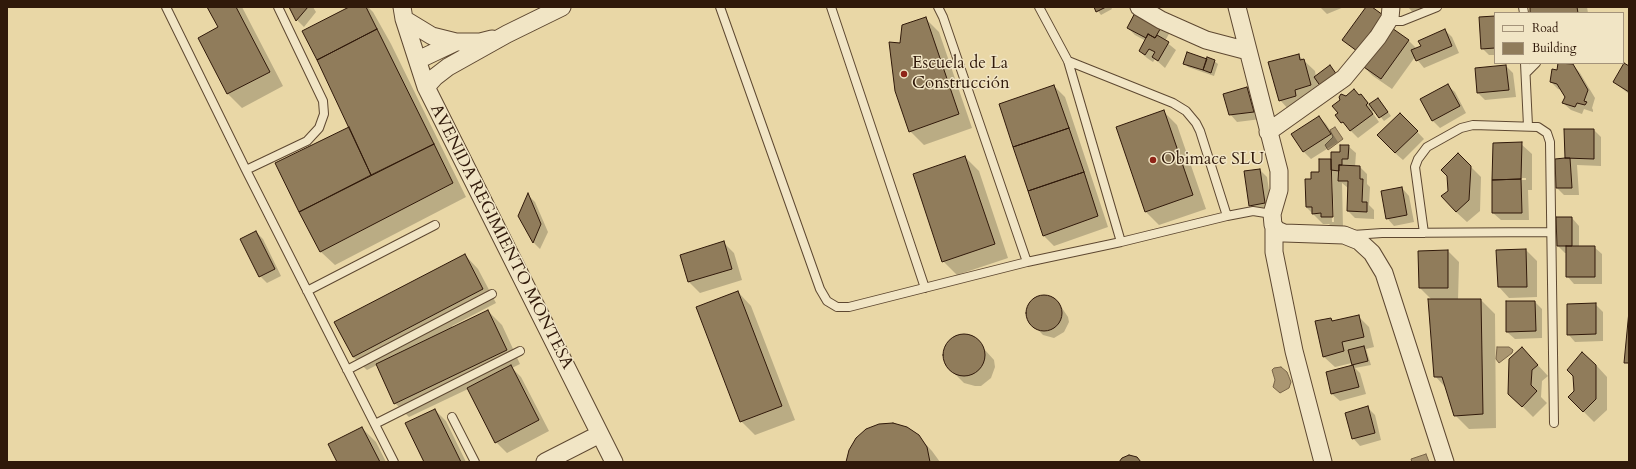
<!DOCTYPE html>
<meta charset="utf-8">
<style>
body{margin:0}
#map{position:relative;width:1636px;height:469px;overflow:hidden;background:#e9d7a6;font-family:Cardo,serif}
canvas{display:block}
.frame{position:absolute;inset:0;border:8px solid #30190a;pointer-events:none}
.legend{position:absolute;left:1494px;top:12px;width:130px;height:52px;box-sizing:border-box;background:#f1e5c5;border:1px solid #a4937a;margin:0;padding:5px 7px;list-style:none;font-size:12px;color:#30190a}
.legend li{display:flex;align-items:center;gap:8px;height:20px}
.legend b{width:20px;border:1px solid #a4937a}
</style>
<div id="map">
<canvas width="1636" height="469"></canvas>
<div class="frame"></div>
<ul class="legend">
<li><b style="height:5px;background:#f1e5c5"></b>Road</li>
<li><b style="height:11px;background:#907c5b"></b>Building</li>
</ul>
</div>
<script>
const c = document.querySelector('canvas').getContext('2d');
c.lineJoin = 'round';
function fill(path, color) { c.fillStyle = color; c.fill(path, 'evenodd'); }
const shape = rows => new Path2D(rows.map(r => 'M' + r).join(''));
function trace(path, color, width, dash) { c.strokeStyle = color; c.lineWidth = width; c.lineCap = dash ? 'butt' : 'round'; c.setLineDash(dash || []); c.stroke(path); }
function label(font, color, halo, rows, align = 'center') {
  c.font = font + ' Cardo,serif'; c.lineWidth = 3; c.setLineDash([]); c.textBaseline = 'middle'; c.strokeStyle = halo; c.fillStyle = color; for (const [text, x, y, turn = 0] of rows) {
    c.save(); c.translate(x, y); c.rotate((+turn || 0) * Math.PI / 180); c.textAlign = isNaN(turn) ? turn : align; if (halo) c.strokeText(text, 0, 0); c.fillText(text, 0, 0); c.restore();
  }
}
const water = shape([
 [1335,127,1343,139,1328,150,1325,145,1333,137,1330,130,1335,127],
 [1497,347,1509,347,1513,350,1512,353,1499,363,1496,359,1497,347],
 [1281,367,1287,372,1291,382,1289,388,1280,393,1273,387,1275,380,1272,370,1274,368,1281,367],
 [1426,454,1429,462,1412,462,1411,459,1426,454]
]);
const shadow = shape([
 [209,7,242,7,283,86,242,108,228,94,199,38,219,28],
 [290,7,313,7,316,12,304,27,297,20],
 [351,7,368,7,373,12,391,44,466,197,335,265,321,252,277,164,351,127],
 [1095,7,1111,7,1112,9,1101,15],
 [1320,7,1344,7,1327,14],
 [1367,7,1370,7,1388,26,1409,41,1417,49,1445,30,1452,37,1459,53,1424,68,1415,57,1392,89,1373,76,1362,65,1365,58,1343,40],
 [1408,7,1437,7,1416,16],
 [1531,7,1587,7,1588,13,1531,13],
 [1138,11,1170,32,1165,41,1176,50,1165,68,1155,59,1153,62,1147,58,1140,51,1146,41,1135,35,1128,28],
 [1495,17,1495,55,1489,55,1482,48],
 [925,18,939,32,972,128,924,145,910,131,901,44],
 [1298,55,1315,71,1316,77,1330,67,1340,78,1317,80,1321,96,1290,111,1280,100],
 [1207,61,1214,61,1218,64,1214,76,1188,67,1185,63],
 [1559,63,1573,65,1580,73,1595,98,1592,108,1593,110,1593,112,1584,109,1582,114,1571,110,1563,103,1566,96,1562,90,1558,89,1551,82,1558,71],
 [1506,66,1513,73,1516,97,1485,100,1478,93,1476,69],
 [1629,67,1629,94,1614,82],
 [1447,85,1455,92,1466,113,1440,128,1432,120],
 [1054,86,1065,97,1108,227,1054,246,1043,235],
 [1247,88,1254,95,1261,119,1237,122,1230,114],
 [1361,95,1370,104,1381,102,1391,116,1384,121,1375,110,1372,112,1379,122,1358,138,1342,122,1339,114,1346,97],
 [1163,111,1177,125,1206,209,1159,225,1145,211],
 [1319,117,1326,124,1338,142,1311,159,1304,152,1293,134],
 [1408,122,1424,139,1403,160,1395,153],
 [1594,130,1601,137,1601,166,1577,165,1579,195,1564,195,1557,188,1566,159],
 [1494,144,1521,144,1532,154,1532,190,1528,190,1529,220,1501,220,1493,213],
 [1503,178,1526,178,1526,180,1503,180],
 [1348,146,1356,153,1355,167,1360,167,1367,174,1367,184,1370,187,1369,205,1374,210,1374,219,1355,218,1348,211,1348,188,1342,183,1343,228,1333,228,1329,224,1323,224,1306,207,1313,180,1331,160],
 [1330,170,1332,170,1334,222,1332,222],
 [1458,154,1481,177,1480,211,1467,222,1456,212,1448,191],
 [965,157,979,171,1008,258,957,275,943,261],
 [1260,170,1267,177,1272,210,1257,212,1250,205],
 [1402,188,1409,196,1414,222,1394,226,1387,218],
 [528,195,535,202,548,232,540,249,534,243,519,216],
 [1572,218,1579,226,1579,247,1594,247,1602,254,1602,284,1574,284,1567,276,1567,253,1565,253,1558,246],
 [256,232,263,239,281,276,267,283,260,276],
 [723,242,734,253,742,280,700,293,689,282,681,256],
 [1526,250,1537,261,1537,297,1509,298,1499,287],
 [1448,251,1459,262,1458,300,1481,300,1495,314,1496,428,1469,429,1455,415,1446,388,1435,376,1432,300,1420,288],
 [465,255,478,269,496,303,452,326,453,328,488,311,502,325,520,364,512,368,521,377,549,431,507,453,496,442,468,389,409,417,395,403,377,365,367,370,353,357],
 [738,292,751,306,795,420,755,435,741,421],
 [1039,296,1050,297,1055,300,1062,308,1068,317,1069,322,1064,332,1054,338,1043,335,1028,319,1027,313,1030,302],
 [1535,302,1542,309,1542,338,1515,339,1507,332],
 [1595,304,1603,312,1603,341,1575,342,1568,334],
 [1358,316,1369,327,1374,347,1366,349,1371,365,1355,368,1360,373,1366,394,1340,401,1332,394,1327,373,1354,366,1352,363,1335,367,1324,357,1331,319,1334,322],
 [957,336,970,336,975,339,994,360,995,367,991,378,981,386,975,386,964,383,948,367,944,356,947,344],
 [1522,348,1548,376,1542,381,1541,397,1547,403,1533,417,1509,393],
 [1596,365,1607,377,1607,410,1594,422,1569,397,1575,391,1574,376],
 [1367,407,1375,415,1381,440,1360,446,1353,438],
 [435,410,446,421,466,462,425,462],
 [362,428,376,442,386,462,338,462],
 [918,436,932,451,940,462,847,462]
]);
const building = shape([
 [207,7,236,7,270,72,227,94,198,38,218,27,207,7],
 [289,7,308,7,296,21,289,7],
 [349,7,366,7,377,29,317,60,302,31,349,7],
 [1094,7,1106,7,1096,12,1094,7],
 [1366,7,1372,7,1383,15,1357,51,1342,40,1366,7],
 [1530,7,1577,7,1578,13,1530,13,1530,7],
 [1137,9,1163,24,1155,38,1148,34,1146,38,1127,28,1137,9],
 [1495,16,1495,48,1481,49,1479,17,1495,16],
 [926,17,959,114,909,132,895,91,889,42,900,43,902,25,926,17],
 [1389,26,1409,40,1381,79,1361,65,1389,26],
 [377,29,434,144,371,175,317,60,377,29],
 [1445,29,1452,46,1416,61,1411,50,1421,46,1418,41,1445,29],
 [1148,34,1155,38,1157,35,1169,42,1158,61,1152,57,1155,52,1149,49,1145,55,1139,51,1148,34],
 [1187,52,1207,59,1203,70,1183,64,1187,52],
 [1299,54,1300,60,1304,59,1311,85,1295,90,1296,96,1279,101,1268,62,1299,54],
 [1207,57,1215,60,1211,73,1203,70,1207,57],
 [1558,63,1573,64,1588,90,1584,101,1587,102,1585,105,1577,103,1575,107,1562,103,1565,97,1557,84,1550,82,1552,69,1557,70,1558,63],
 [1624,63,1629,66,1629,92,1613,82,1624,63],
 [1330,65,1337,75,1321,87,1314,77,1330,65],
 [1506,65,1509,90,1477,93,1475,68,1506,65],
 [1448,84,1460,106,1432,121,1420,99,1448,84],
 [1054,85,1069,128,1013,147,999,104,1054,85],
 [1247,87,1254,112,1229,115,1223,94,1247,87],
 [1354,89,1359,95,1361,94,1368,103,1366,105,1373,114,1350,131,1343,122,1341,123,1335,115,1338,113,1332,106,1340,100,1339,97,1341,94,1346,96,1354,89],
 [1378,98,1388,112,1379,118,1369,104,1378,98],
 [1164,110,1193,195,1145,212,1116,127,1164,110],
 [1400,113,1418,131,1395,153,1377,135,1400,113],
 [1319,116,1331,134,1303,152,1291,134,1319,116],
 [349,127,371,175,299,212,275,163,349,127],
 [1069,128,1084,172,1028,191,1013,147,1069,128],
 [1564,129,1594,129,1594,159,1565,158,1564,129],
 [1522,142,1521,179,1492,180,1493,143,1522,142],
 [434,144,453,183,320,252,299,212,434,144],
 [1340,145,1349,145,1348,159,1342,159,1342,165,1339,165,1339,171,1331,170,1331,152,1340,152,1340,145],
 [1458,153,1471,166,1469,200,1456,212,1441,196,1448,191,1447,176,1441,170,1458,153],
 [965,156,995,244,942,262,913,174,965,156],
 [1565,158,1570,158,1572,188,1556,188,1555,159,1565,158],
 [1319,159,1331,159,1333,217,1321,217,1321,213,1312,214,1312,207,1306,207,1305,179,1311,179,1311,172,1319,172,1319,159],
 [1339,165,1360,166,1360,179,1363,179,1362,202,1367,202,1367,212,1347,211,1348,181,1338,181,1339,165],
 [1260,169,1265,203,1249,206,1244,171,1260,169],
 [1084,172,1098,216,1043,236,1028,191,1084,172],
 [1521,179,1522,213,1492,213,1492,180,1521,179],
 [1402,187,1407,215,1386,219,1381,191,1402,187],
 [528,193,541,224,533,243,518,216,528,193],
 [1556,217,1572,217,1572,246,1557,246,1556,217],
 [256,231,275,269,259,277,240,239,256,231],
 [724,241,732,269,688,282,680,255,724,241],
 [1566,246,1595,246,1595,277,1566,277,1566,246],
 [1526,249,1527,287,1498,287,1496,250,1526,249],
 [1448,250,1448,288,1419,288,1418,251,1448,250],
 [465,254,483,289,353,357,334,322,465,254],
 [738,291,782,406,740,422,696,307,738,291],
 '1026 313a18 18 0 1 1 36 0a18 18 0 1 1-36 0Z',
 [1428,299,1481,299,1483,414,1454,416,1442,377,1434,377,1428,299],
 [1506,301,1535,301,1536,331,1506,332,1506,301],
 [1596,303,1596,334,1567,335,1567,304,1596,303],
 [488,310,507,350,394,404,376,364,488,310],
 [1629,311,1629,363,1624,363,1629,311],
 [1359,315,1364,337,1342,342,1344,351,1323,357,1315,321,1331,318,1332,321,1359,315],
 '943 355a21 21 0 1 1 42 0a21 21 0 1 1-42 0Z',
 [1364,346,1368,361,1352,365,1348,350,1364,346],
 [1522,347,1538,365,1532,370,1531,385,1537,391,1522,407,1508,394,1509,359,1522,347],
 [1582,352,1596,365,1596,399,1583,412,1568,397,1574,391,1573,376,1567,370,1582,352],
 [511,365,539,420,495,443,467,388,511,365],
 [1353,365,1359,387,1331,394,1326,372,1353,365],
 [1368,406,1375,433,1352,439,1345,413,1368,406],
 [435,409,461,462,424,462,405,423,435,409],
 [893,423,907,427,919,435,927,447,930,462,846,462,849,450,856,438,866,429,879,424,893,423],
 [362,427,380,462,337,462,328,444,362,427],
 [1129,455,1137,457,1141,462,1119,462,1122,458,1129,455]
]);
const lane = shape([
 [166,7,246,170,394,462],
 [720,7,820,289,827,301,837,307,849,307,1027,262,1121,242,1227,216,1253,211,1272,214],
 [831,7,925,288],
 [938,7,943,17,1027,262],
 [1039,7,1068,61,1121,242],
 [1523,7,1524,13],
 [1388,21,1402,21,1437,7],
 [1068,61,1173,103,1186,111,1196,123,1200,131,1227,216],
 [1525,63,1528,126],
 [1526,73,1536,63],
 [246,170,307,141,319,128,324,114,323,101,278,7],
 [1424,233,1415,167,1418,159,1427,147,1461,128,1473,125,1538,127,1547,133,1550,142,1554,423],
 [1353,235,1382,233,1551,232],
 [307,291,435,225],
 [347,370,492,294],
 [452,417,475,462],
 [375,424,520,351]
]);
const street = shape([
 [402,7,404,19,426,87,614,462],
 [1139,7,1161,20,1206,40,1248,51],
 [1237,7,1279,171,1279,190,1272,214,1273,225,1277,230,1284,233,1344,235,1359,241,1372,253,1384,273,1445,462],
 [404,19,432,36,456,42,480,42,492,39],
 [418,60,456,42],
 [426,87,435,77,448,67,507,34,562,7],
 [1268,132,1344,78,1378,37,1390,18,1391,7],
 [1274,228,1274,252,1294,351,1323,462],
 [545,462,600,434]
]);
const markers = [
 [904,74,4,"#8f2418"],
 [1153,160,4,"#8f2418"]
];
const poiNames = [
 ["Escuela de La",912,64],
 ["Construcción",912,84],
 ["Obimace SLU",1161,160]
];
const streetNames = [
 ["AVENIDA REGIMIENTO MONTESA",501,237,63]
];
fill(water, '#aa9671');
trace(water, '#796448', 1);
fill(shadow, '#0003');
fill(building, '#907c5b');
trace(building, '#30190a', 1);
trace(lane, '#5e4831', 10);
trace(street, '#5e4831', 19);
trace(lane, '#f1e5c5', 8);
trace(street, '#f1e5c5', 17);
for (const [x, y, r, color] of markers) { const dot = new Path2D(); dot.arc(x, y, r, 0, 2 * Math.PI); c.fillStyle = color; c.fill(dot); trace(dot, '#f1e5c5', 1.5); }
label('17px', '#30190a', '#f1e5c5', poiNames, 'left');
label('17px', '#30190a', '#f1e5c5', streetNames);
</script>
